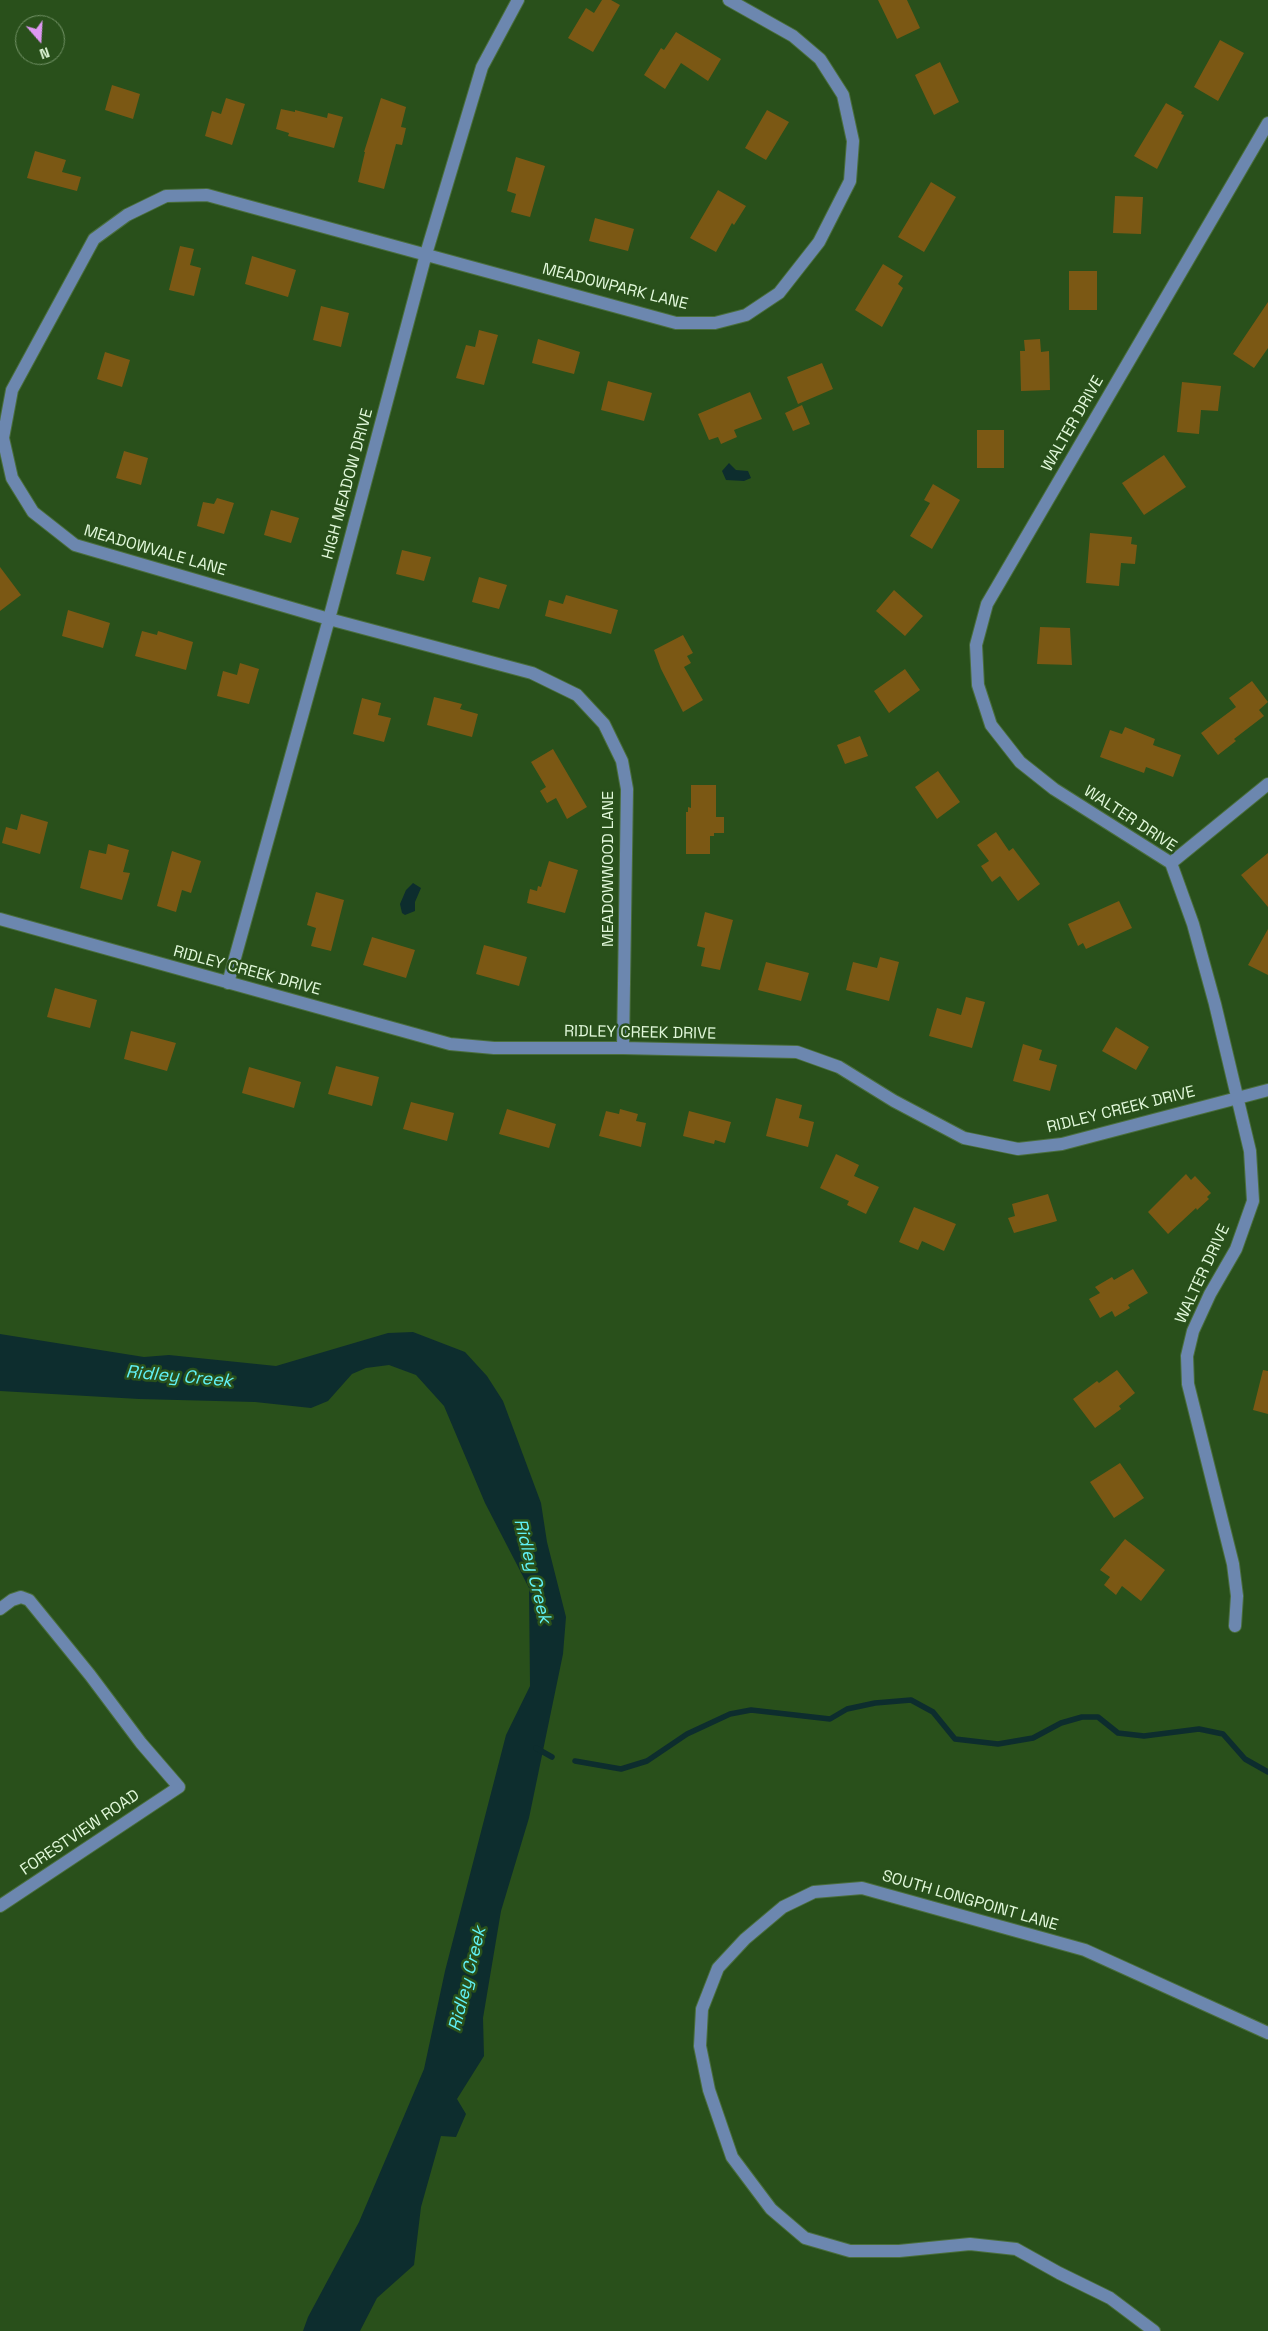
<!DOCTYPE html>
<style>
body{margin:0}
#map{position:relative;width:1268px;height:2331px;overflow:hidden;background:#29501b;font-family:"Space Grotesk",sans-serif}
canvas{display:block}
.north{position:absolute;left:15px;top:15px;width:50px;height:50px;box-sizing:border-box;background:#29501b;border:1px solid #739367;border-radius:50%;rotate:161deg;font-size:14px;font-weight:700;line-height:20px;text-align:center;color:#e1f8da}
.north::after{content:'';display:block;margin:auto;width:18px;height:22px;background:#de98f2;clip-path:polygon(50% 0,100% 100%,50% 72%,0 100%)}
</style>
<div id="map">
<canvas width="1268" height="2331"></canvas>
<div class="north">N</div>
</div>
<script>
const c = document.querySelector('canvas').getContext('2d');
c.lineJoin = 'round';
function fill(path, color) { c.fillStyle = color; c.fill(path, 'evenodd'); }
const shape = rows => new Path2D(rows.map(r => 'M' + r).join(''));
function trace(path, color, width, dash) { c.strokeStyle = color; c.lineWidth = width; c.lineCap = dash ? 'butt' : 'round'; c.setLineDash(dash || []); c.stroke(path); }
function label(font, color, halo, rows, align = 'center') {
  c.font = font + ' "Space Grotesk",sans-serif'; c.lineWidth = 5; c.setLineDash([]); c.textBaseline = 'middle'; c.strokeStyle = halo; c.fillStyle = color; for (const [text, x, y, turn = 0] of rows) {
    c.save(); c.translate(x, y); c.rotate((+turn || 0) * Math.PI / 180); c.textAlign = isNaN(turn) ? turn : align; if (halo) c.strokeText(text, 0, 0); c.fillText(text, 0, 0); c.restore();
  }
}
const water = shape([
 [729,463,736,470,748,471,751,478,744,481,726,480,722,471],
 [413,883,421,888,415,902,415,911,405,915,402,913,400,904,406,890],
 [413,1332,465,1352,487,1376,503,1401,541,1503,547,1542,566,1617,563,1654,529,1818,501,1911,483,2018,484,2056,457,2099,466,2114,456,2137,441,2136,421,2207,414,2265,377,2298,360,2331,303,2331,308,2317,359,2222,424,2069,445,1971,506,1735,530,1686,529,1588,485,1503,444,1406,416,1375,389,1365,366,1368,352,1374,328,1401,311,1408,255,1402,139,1399,0,1391,0,1334,144,1357,169,1355,276,1366,388,1333]
]);
const stream = shape([
 [536,1748,552,1757],
 [575,1761,621,1769,647,1761,687,1734,730,1714,751,1710,830,1719,847,1709,875,1703,911,1700,933,1712,955,1739,998,1744,1033,1738,1061,1723,1082,1717,1098,1717,1118,1733,1144,1736,1199,1729,1223,1734,1245,1759,1268,1772]
]);
const building = shape([
 [602,0,611,0,620,5,593,52,568,38,586,8,594,13],
 [878,0,907,0,920,28,897,39],
 [676,32,721,59,708,81,681,63,665,89,644,75,661,48,664,50],
 [1220,40,1244,53,1218,101,1194,87],
 [940,62,959,102,934,115,915,75],
 [112,85,140,94,133,119,105,110],
 [226,98,245,104,232,145,205,136,212,111,221,114],
 [381,98,406,107,401,127,406,128,402,145,396,144,384,189,358,182,365,152,364,152],
 [1166,103,1182,112,1181,114,1184,115,1157,169,1134,156],
 [281,109,295,112,295,110,327,118,328,113,343,117,334,148,288,136,289,133,276,129],
 [767,110,789,122,766,160,745,148],
 [35,151,66,160,62,172,81,177,77,191,27,178],
 [516,157,545,166,530,217,511,212,516,194,507,191],
 [931,182,956,197,924,252,898,237],
 [718,190,746,206,734,225,732,223,716,252,690,238],
 [1115,196,1143,197,1141,234,1113,233],
 [595,218,634,229,628,251,589,241],
 [180,246,194,249,190,265,201,268,194,296,169,290],
 [252,256,296,270,288,297,245,284],
 [883,264,903,276,898,284,903,288,882,327,855,310],
 [1069,271,1097,271,1097,310,1069,310],
 [1268,302,1268,348,1254,368,1233,354],
 [321,306,349,313,341,347,313,340],
 [479,330,498,335,484,385,456,378,466,345,475,347],
 [538,339,580,352,574,374,532,363],
 [1040,339,1041,352,1049,351,1050,390,1021,391,1020,351,1025,351,1024,340],
 [105,352,130,360,122,387,97,379],
 [822,363,833,389,798,404,787,377],
 [608,381,652,393,644,421,601,410],
 [1182,382,1221,386,1218,411,1201,410,1199,434,1177,432],
 [750,392,762,419,734,430,737,437,721,444,718,437,709,440,698,414],
 [802,405,810,424,793,431,785,413],
 [977,430,1004,430,1004,468,977,468],
 [124,451,148,458,141,485,116,478],
 [1164,455,1186,487,1144,515,1122,483],
 [933,484,960,500,932,549,910,536,930,503,924,500],
 [217,498,234,503,224,534,197,526,203,502,214,504],
 [271,510,299,518,291,543,264,535],
 [1090,533,1132,537,1131,544,1137,545,1135,564,1121,563,1119,586,1086,583],
 [402,550,431,557,424,581,396,574],
 [0,567,21,595,0,611],
 [479,577,507,585,499,609,472,602],
 [894,590,923,616,905,636,876,611],
 [566,595,618,610,611,634,545,616,549,600,563,604],
 [68,610,110,623,103,648,62,636],
 [1040,627,1070,628,1072,665,1037,664],
 [142,631,157,635,158,631,193,642,186,670,135,656],
 [683,635,693,653,687,656,691,663,684,667,703,700,683,712,661,669,654,650],
 [240,663,259,669,249,704,217,696,223,671,237,675],
 [905,669,920,690,889,713,874,691],
 [1252,681,1268,702,1259,710,1264,716,1234,739,1236,741,1218,755,1201,733,1236,707,1229,698],
 [434,697,462,704,460,709,478,714,472,737,427,725],
 [362,698,381,703,378,715,391,718,384,742,353,734],
 [1125,727,1155,739,1153,745,1181,755,1173,777,1146,767,1144,773,1100,757,1110,730,1122,734],
 [860,736,868,756,845,764,837,745],
 [553,749,587,807,567,819,556,798,547,803,540,791,546,787,531,762],
 [938,771,960,802,937,819,915,787],
 [691,785,716,785,716,817,724,817,724,833,714,833,714,836,710,836,710,854,686,854,686,812,688,812,688,807,691,808],
 [21,814,48,822,40,854,2,843,6,827,17,830],
 [996,832,1009,851,1013,848,1040,884,1018,901,1000,876,992,882,981,866,989,861,977,845],
 [108,844,129,850,123,872,130,873,122,900,80,888,89,850,106,854],
 [172,851,201,861,191,893,182,890,176,912,157,906],
 [1268,853,1268,907,1241,875],
 [549,861,578,870,565,913,527,903,530,889,537,891,538,886,541,887],
 [316,892,344,900,331,951,311,946,316,928,307,925],
 [1119,901,1132,928,1086,949,1083,943,1078,946,1068,924],
 [705,912,733,920,720,970,701,966,705,948,697,946],
 [1268,929,1268,975,1248,965],
 [372,937,415,950,406,978,363,965],
 [484,945,527,957,519,986,476,974],
 [880,957,899,962,889,1001,846,990,853,962,877,968],
 [766,962,809,973,801,1001,758,990],
 [55,988,97,1000,90,1028,47,1017],
 [966,997,985,1002,972,1048,929,1036,937,1008,961,1015],
 [1116,1027,1149,1047,1136,1070,1102,1051],
 [131,1031,176,1043,167,1071,124,1059],
 [1023,1044,1042,1050,1039,1060,1057,1065,1050,1091,1013,1081],
 [336,1066,379,1077,372,1106,328,1094],
 [249,1067,301,1082,294,1108,242,1093],
 [776,1098,802,1105,799,1118,814,1122,808,1147,766,1136],
 [411,1102,454,1113,447,1141,403,1129],
 [507,1109,556,1124,549,1148,499,1134],
 [620,1109,638,1114,636,1121,646,1123,641,1147,599,1136,606,1111,619,1114],
 [689,1111,731,1122,725,1143,715,1140,714,1144,683,1136],
 [836,1154,859,1165,854,1176,879,1187,866,1214,847,1205,849,1201,820,1188],
 [1186,1174,1191,1180,1195,1176,1211,1193,1207,1197,1209,1199,1197,1210,1196,1208,1168,1234,1148,1212],
 [1048,1194,1057,1221,1014,1233,1008,1218,1015,1216,1012,1204],
 [914,1207,956,1224,944,1251,922,1241,918,1250,899,1242],
 [1133,1269,1148,1293,1128,1305,1130,1308,1115,1317,1112,1311,1100,1318,1089,1299,1100,1293,1095,1287,1112,1277,1114,1280],
 [1117,1370,1135,1393,1119,1406,1121,1409,1095,1428,1073,1399,1097,1381,1099,1383],
 [1263,1370,1268,1371,1268,1414,1253,1410],
 [1120,1463,1144,1498,1114,1518,1090,1482],
 [1125,1539,1165,1570,1141,1601,1122,1586,1116,1595,1104,1585,1110,1577,1100,1570]
]);
const minor = shape([
 [1171,863,1268,784],
 [0,919,450,1044,494,1048,623,1048,797,1052,839,1067,894,1101,964,1138,1018,1149,1062,1144,1268,1090],
 [228,983,329,619,426,254,482,67,518,0],
 [623,1048,627,789,622,761,604,724,577,695,532,673,329,619,75,545,33,512,12,478,3,438,12,390,94,239,127,215,166,196,207,195,676,323,715,323,746,315,779,293,819,242,850,181,853,141,843,95,820,59,793,36,729,0],
 [0,1609,12,1600,21,1597,29,1600,90,1675,141,1743,179,1787,0,1906],
 [1235,1626,1237,1596,1233,1564,1188,1384,1187,1356,1193,1331,1210,1294,1236,1249,1253,1201,1250,1151,1215,1004,1193,924,1171,863,1054,789,1020,762,991,725,978,685,976,645,987,604,1268,123],
 [1154,2331,1110,2298,1059,2273,1016,2249,970,2244,899,2251,850,2251,805,2238,771,2209,732,2157,709,2090,700,2046,702,2009,718,1968,745,1939,783,1907,814,1892,862,1888,1085,1950,1268,2033]
]);
const streetNames = [
 ["MEADOWPARK LANE",615,287,14],
 ["WALTER DRIVE",1073,424,-60],
 ["HIGH MEADOW DRIVE",348,484,-75],
 ["MEADOWVALE LANE",155,551,16],
 ["WALTER DRIVE",1130,819,33],
 ["MEADOWWOOD LANE",609,869,-90],
 ["RIDLEY CREEK DRIVE",247,971,15],
 ["RIDLEY CREEK DRIVE",640,1033,1],
 ["RIDLEY CREEK DRIVE",1121,1110,-14],
 ["WALTER DRIVE",1203,1274,-65],
 ["FORESTVIEW ROAD",80,1833,-34],
 ["SOUTH LONGPOINT LANE",970,1901,16]
];
const waterNames = [
 ["Ridley Creek",179,1377,5],
 ["Ridley Creek",532,1571,76],
 ["Ridley Creek",468,1979,-76]
];
fill(water, '#0d2d2e');
trace(stream, '#0d2d2e', 5.5);
fill(building, '#7b5814');
trace(minor, '#4a6e3d', 14);
trace(minor, '#6c87af', 12);
label('16px', '#e1f8da', '#29501b', streetNames);
label('italic 18px', '#61f1f6', '#29501b', waterNames);
</script>
